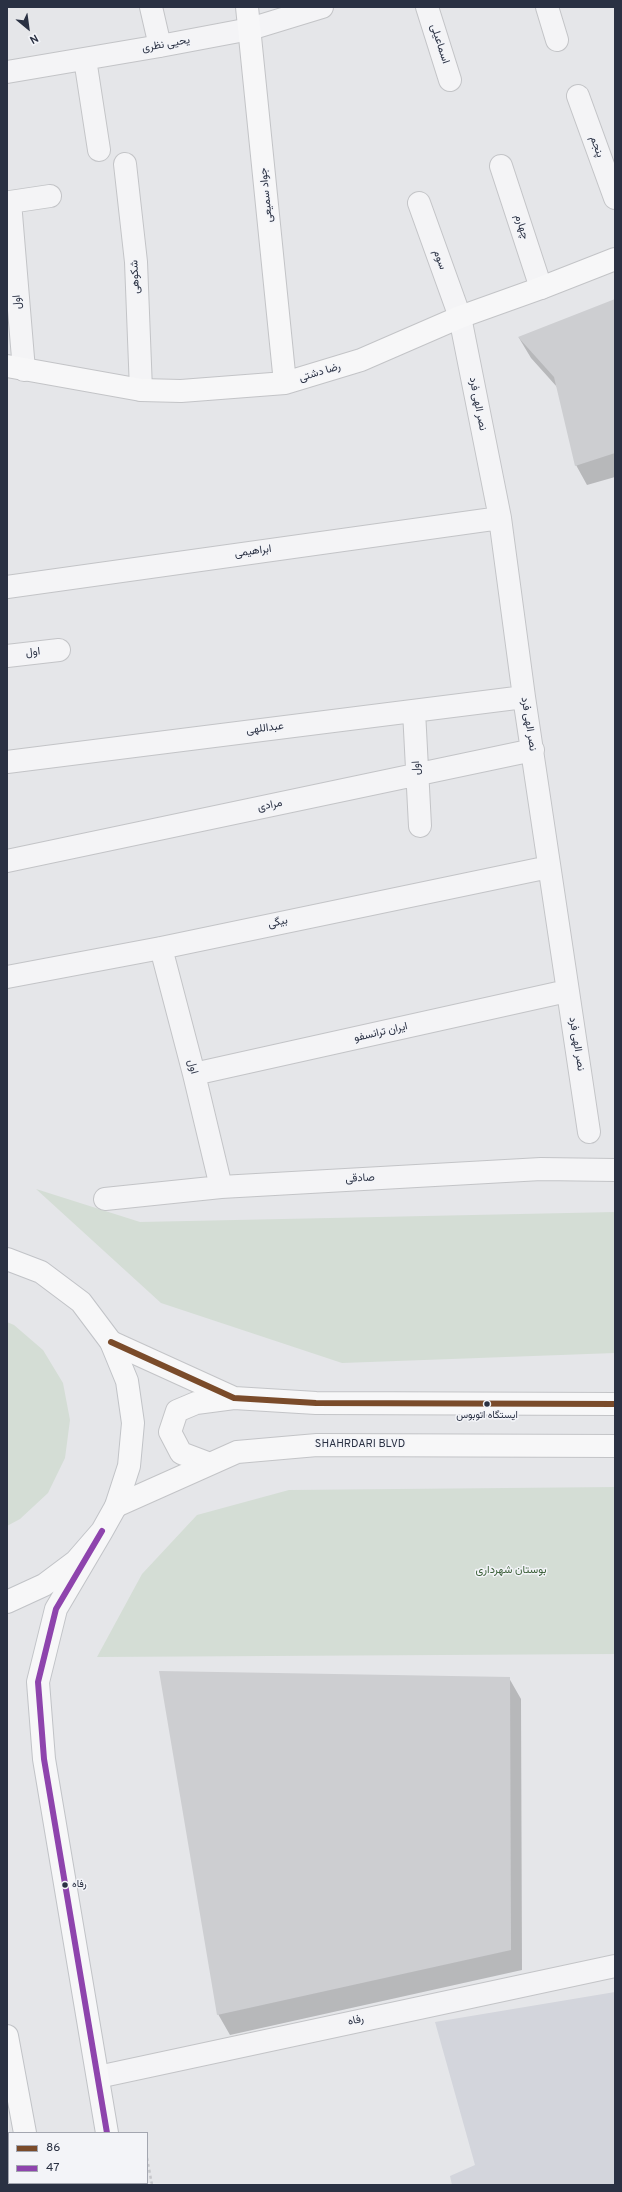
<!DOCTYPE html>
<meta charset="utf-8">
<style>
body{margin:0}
#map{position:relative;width:622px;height:2192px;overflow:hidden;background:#e5e6e9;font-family:Overpass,sans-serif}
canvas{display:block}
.frame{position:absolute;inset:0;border:8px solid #2a3143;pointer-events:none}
.legend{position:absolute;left:8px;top:2132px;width:140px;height:52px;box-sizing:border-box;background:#f3f4f8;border:1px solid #a3a6b0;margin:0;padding:5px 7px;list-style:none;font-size:12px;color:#2a3143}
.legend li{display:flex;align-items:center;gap:8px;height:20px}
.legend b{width:20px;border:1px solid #a3a6b0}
.north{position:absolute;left:8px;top:8px;width:40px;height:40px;-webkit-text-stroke:3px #f3f4f8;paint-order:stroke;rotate:151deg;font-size:11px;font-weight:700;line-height:16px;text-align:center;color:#2a3143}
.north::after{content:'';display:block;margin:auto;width:14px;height:18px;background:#2a3143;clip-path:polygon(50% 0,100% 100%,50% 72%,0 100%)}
</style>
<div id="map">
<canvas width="622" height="2192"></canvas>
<div class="frame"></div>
<ul class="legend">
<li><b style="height:5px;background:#7a4b2a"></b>86</li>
<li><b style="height:5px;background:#8e44ad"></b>47</li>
</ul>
<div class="north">N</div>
</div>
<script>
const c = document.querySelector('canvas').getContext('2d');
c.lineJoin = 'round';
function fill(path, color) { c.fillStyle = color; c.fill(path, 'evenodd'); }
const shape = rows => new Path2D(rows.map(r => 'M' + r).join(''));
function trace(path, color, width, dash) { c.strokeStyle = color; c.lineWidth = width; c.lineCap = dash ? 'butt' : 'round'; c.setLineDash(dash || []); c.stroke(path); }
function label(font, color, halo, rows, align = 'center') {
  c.font = font + ' Overpass,Vazirmatn,sans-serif'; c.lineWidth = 3; c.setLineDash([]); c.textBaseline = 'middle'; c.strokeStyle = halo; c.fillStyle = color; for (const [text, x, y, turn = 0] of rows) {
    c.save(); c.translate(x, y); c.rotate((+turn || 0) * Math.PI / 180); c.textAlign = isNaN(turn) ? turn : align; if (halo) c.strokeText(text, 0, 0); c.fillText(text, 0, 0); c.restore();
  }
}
const built = shape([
 [615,1992,615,2185,452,2185,450,2176,475,2165,435,2022]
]);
const green = shape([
 [36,1189,140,1222,615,1212,615,1353,342,1363,161,1303],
 [7,1322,14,1325,43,1350,63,1383,70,1420,65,1458,48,1493,20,1519,7,1526],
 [615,1487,615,1654,97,1657,142,1574,197,1515,289,1490]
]);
const shadow = shape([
 [615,300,615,477,587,485,576,465,557,387,531,358,519,338],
 [509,1678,521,1699,522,1970,230,2035,218,2014]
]);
const building = shape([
 [615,299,615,453,575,466,554,377,518,337],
 [159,1671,510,1677,511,1950,217,2015]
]);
const path = shape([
 [147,2158,152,2185]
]);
const street = shape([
 [151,7,160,46],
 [427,7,450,80],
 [547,7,557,40],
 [85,59,99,150],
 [7,72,160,46,250,29,322,7],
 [578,96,615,198],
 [125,164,136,262,141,390],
 [501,166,541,288],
 [419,203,460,317,500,518,524,697,589,1132],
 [24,370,10,202,50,196],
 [7,587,500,518],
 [7,656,59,650],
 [414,711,420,826],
 [7,762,524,697],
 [7,861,533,750],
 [161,948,194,1074,221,1187],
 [7,977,161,948,549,867],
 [194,1074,567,991],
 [105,1199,221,1187,541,1169,615,1170],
 [98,2077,615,1966]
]);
const secondary = shape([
 [247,7,285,383],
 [7,366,141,390,181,391,285,383,361,360,460,317,541,288,615,259],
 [111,1342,234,1398,316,1403,615,1404],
 [210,1464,181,1453,170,1432,177,1411,196,1403,234,1398],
 [116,1506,237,1452,317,1445,615,1446]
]);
const primary = shape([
 [7,1259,41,1272,81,1302,111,1342,127,1381,133,1423,129,1466,116,1506,102,1531,76,1561,44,1585,7,1602],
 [102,1531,56,1609,38,1682,44,1759,107,2133],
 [7,2036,25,2133],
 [34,2183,35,2185],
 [116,2183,116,2185]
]);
const bus1 = shape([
 [111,1342,234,1398,316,1403,615,1404]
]);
const bus2 = shape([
 [102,1531,56,1609,38,1682,44,1759,107,2133]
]);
const markers = [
 [487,1404,3.5,"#2a3143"],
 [65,1885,3.5,"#2a3143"]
];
const busNames = [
 ["ایستگاه اتوبوس",487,1416],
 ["رفاه",72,1885,"left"]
];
const streetNames = [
 ["اسماعیلی",439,44,72],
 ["یحیی نظری",166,45,-10],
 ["پنجم",596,147,70],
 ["جواد سمیعی",267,195,-96],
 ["چهارم",521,227,72],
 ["سوم",439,260,70],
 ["شکوهی",136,277,-93],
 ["اول",18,302,-95],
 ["رضا دشتی",320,373,-17],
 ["نصر الهی فرد",477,404,79],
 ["ابراهیمی",253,552,-8],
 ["اول",33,653,-7],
 ["نصر الهی فرد",528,724,81],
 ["عبداللهی",265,729,-7],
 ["اول",417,768,-93],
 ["مرادی",270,806,-12],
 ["بیگی",278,923,-12],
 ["ایران ترانسفو",381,1033,-13],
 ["نصر الهی فرد",576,1044,81],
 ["اول",192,1067,75],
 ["صادقی",360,1179,-3],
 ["SHAHRDARI BLVD",360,1445],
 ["رفاه",356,2021,-12]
];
const parkNames = [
 ["بوستان شهرداری",511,1571]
];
fill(built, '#d3d5dc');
fill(green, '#d4ddd5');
fill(shadow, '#0003');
fill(building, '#cdced1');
trace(street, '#c3c4c7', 24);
trace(secondary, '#c3c4c7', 24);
trace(primary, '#c1c3c7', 24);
trace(path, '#c6c7cb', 2.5, [3, 3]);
trace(street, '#f4f4f6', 22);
trace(secondary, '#f7f7f8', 22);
trace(primary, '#f7f7f8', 22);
trace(bus1, '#7a4b2a', 6);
trace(bus2, '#8e44ad', 6);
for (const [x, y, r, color] of markers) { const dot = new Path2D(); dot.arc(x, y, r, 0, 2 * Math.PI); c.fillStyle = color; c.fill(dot); trace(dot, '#f3f4f8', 1.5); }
label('10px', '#2a3143', '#f3f4f8', busNames);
label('11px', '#2a3143', '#f3f4f8', streetNames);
label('11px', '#3b5f38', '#f3f4f8', parkNames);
</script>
